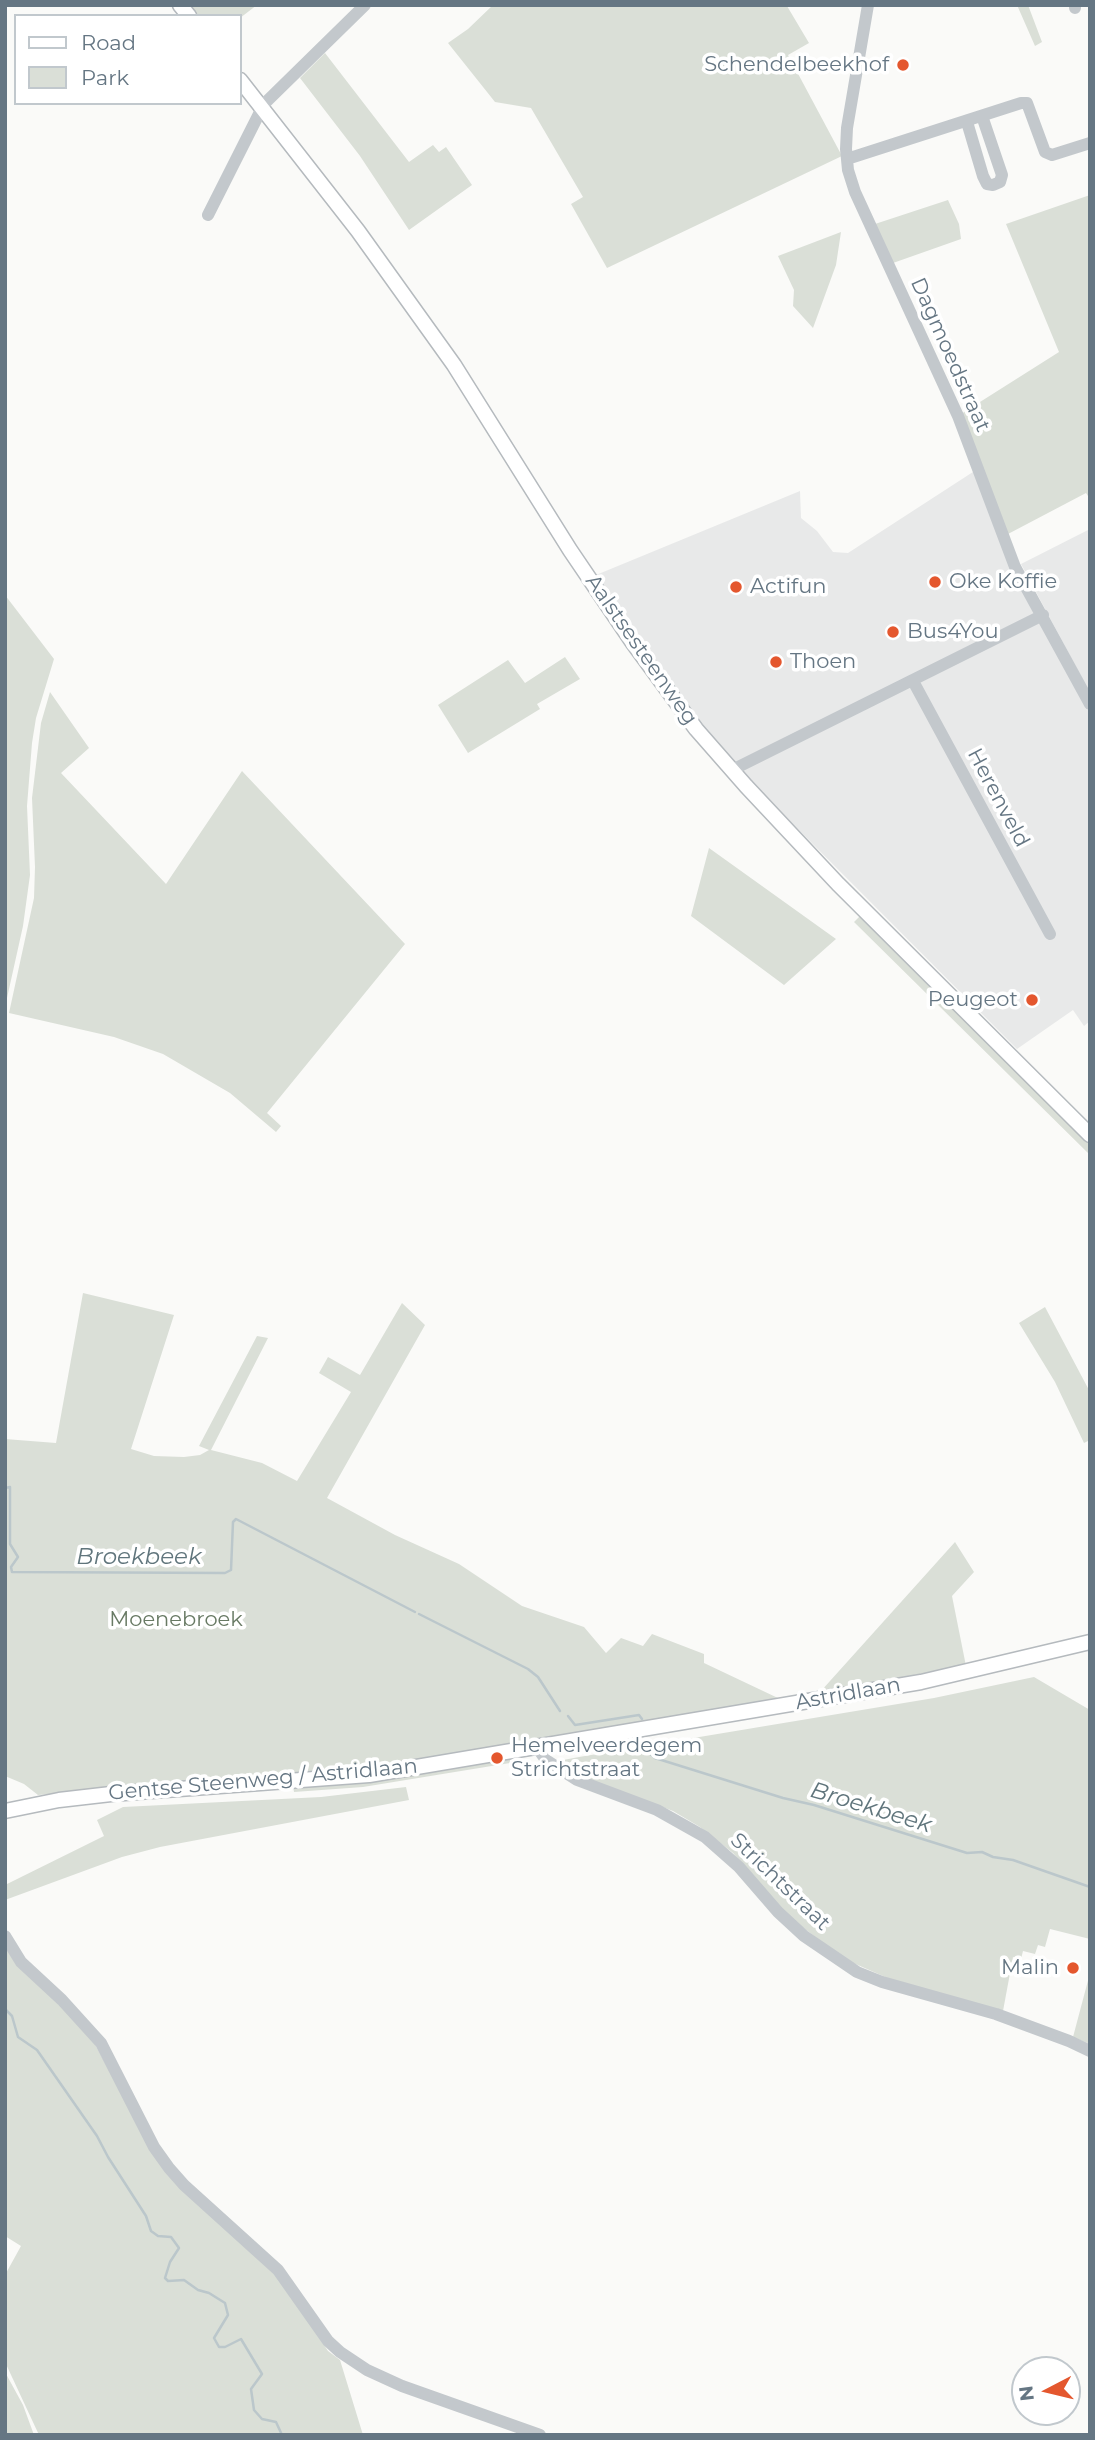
<!DOCTYPE html>
<style>
body{margin:0}
#map{position:relative;width:1095px;height:2440px;overflow:hidden;background:#fafaf8;font-family:Montserrat,sans-serif}
canvas{display:block}
.frame{position:absolute;inset:0;border:7px solid #657683;pointer-events:none}
.legend{position:absolute;left:14px;top:14px;width:228px;height:91px;box-sizing:border-box;background:#fff;border:2px solid #c1c8cd;margin:0;padding:9px 12px;list-style:none;font-size:21px;color:#657683}
.legend li{display:flex;align-items:center;gap:14px;height:35px}
.legend b{width:35px;border:2px solid #c1c8cd}
.north{position:absolute;left:1011px;top:2356px;width:70px;height:70px;box-sizing:border-box;background:#fff;border:2px solid #c1c8cd;border-radius:50%;rotate:263deg;font-size:19px;font-weight:700;line-height:28px;text-align:center;color:#657683}
.north::after{content:'';display:block;margin:auto;width:24px;height:32px;background:#e4572e;clip-path:polygon(50% 0,100% 100%,50% 72%,0 100%)}
</style>
<div id="map">
<canvas width="1095" height="2440"></canvas>
<div class="frame"></div>
<ul class="legend">
<li><b style="height:9px;background:#fff"></b>Road</li>
<li><b style="height:19px;background:#dadfd7"></b>Park</li>
</ul>
<div class="north">N</div>
</div>
<script>
const c = document.querySelector('canvas').getContext('2d');
c.lineJoin = 'round';
function fill(path, color) { c.fillStyle = color; c.fill(path, 'evenodd'); }
const shape = rows => new Path2D(rows.map(r => 'M' + r).join(''));
function trace(path, color, width, dash) { c.strokeStyle = color; c.lineWidth = width; c.lineCap = dash ? 'butt' : 'round'; c.setLineDash(dash || []); c.stroke(path); }
function label(font, color, halo, rows, align = 'center') {
  c.font = font + ' Montserrat,sans-serif'; c.lineWidth = 7; c.setLineDash([]); c.textBaseline = 'middle'; c.strokeStyle = halo; c.fillStyle = color; for (const [text, x, y, turn = 0] of rows) {
    c.save(); c.translate(x, y); c.rotate((+turn || 0) * Math.PI / 180); c.textAlign = isNaN(turn) ? turn : align; if (halo) c.strokeText(text, 0, 0); c.fillText(text, 0, 0); c.restore();
  }
}
const built = shape([
 [976,470,1061,658,1090,714,1090,1021,1084,1026,1073,1010,1017,1049,749,780,705,729,596,575,800,491,801,518,817,531,833,552,848,553],
 [1090,529,1090,693,1021,564]
]);
const green = shape([
 [188,5,257,5,240,18,240,16,196,16],
 [493,5,790,5,787,6,809,43,788,55,842,156,607,268,571,204,583,197,531,108,495,102,448,43,468,29],
 [1017,5,1028,5,1042,42,1035,46],
 [325,53,409,162,433,145,439,152,446,147,472,185,409,230,360,156,300,78],
 [1090,195,1090,499,1086,493,1008,534,961,414,1059,352,1006,224],
 [948,200,959,224,961,239,893,263,875,224],
 [841,232,836,265,813,328,793,306,794,290,778,256],
 [5,595,54,659,36,718,32,743,27,806,30,875,23,926,5,1007],
 [565,657,580,679,537,704,540,709,468,753,438,705,508,660,525,683],
 [50,692,89,748,61,773,166,884,242,771,405,944,267,1113,281,1126,276,1132,230,1093,163,1054,114,1037,9,1013,34,898,35,867,32,798,41,723],
 [709,848,836,939,784,985,691,916],
 [860,916,1090,1143,1090,1155,854,922],
 [83,1293,174,1315,131,1449,154,1456,184,1457,200,1455,209,1450,199,1446,257,1336,268,1338,211,1450,262,1463,297,1481,351,1392,319,1373,328,1357,360,1375,402,1303,425,1325,327,1498,395,1535,459,1564,522,1606,584,1627,606,1653,621,1638,643,1646,652,1634,704,1654,704,1663,780,1699,525,1743,354,1769,38,1795,24,1784,5,1776,5,1439,56,1443],
 [1045,1307,1090,1392,1090,1440,1084,1443,1055,1382,1019,1323],
 [955,1542,974,1572,952,1596,966,1666,821,1691],
 [1034,1677,1090,1710,1090,1939,1050,1929,1045,1947,1038,1945,1035,1954,1023,1951,1021,1959,1013,1957,1003,2011,892,1980,851,1962,835,1952,801,1926,778,1905,733,1853,700,1827,673,1811,591,1780,556,1763,558,1761,579,1757,934,1698],
 [510,1755,510,1763,363,1787,294,1792,293,1786],
 [406,1787,409,1800,160,1847,122,1857,5,1900,5,1885,104,1836,97,1820,123,1807,321,1797],
 [5,1944,91,2037,151,2148,276,2272,328,2351,340,2360,363,2435,39,2435,5,2362,5,2275,21,2246,5,2236],
 [1090,1973,1090,2044,1073,2037],
 [5,2372,23,2405,34,2435,5,2435]
]);
const stream = shape([
 [5,1488,10,1487,10,1544,18,1557,11,1567,12,1572,225,1573,231,1570,233,1522,236,1519,415,1612],
 [419,1614,528,1669,538,1677,560,1711],
 [568,1716,575,1725,639,1715,642,1719],
 [647,1751,655,1758,783,1798,814,1805,967,1853,982,1852,993,1857,1013,1860,1090,1887],
 [5,2009,12,2016,18,2037,37,2050,97,2136,108,2157,146,2216,151,2231,158,2236,171,2237,179,2248,170,2262,165,2278,168,2281,184,2280,198,2290,209,2293,225,2303,228,2315,214,2338,219,2347,225,2347,241,2339,262,2374,251,2389,254,2410,262,2419,276,2422,282,2435]
]);
const minor = shape([
 [868,5,847,128,846,149,848,170,855,192,958,416,1015,567,1090,704],
 [1075,5,1075,8],
 [967,122,983,176,987,184,993,185,1000,182,1002,175,982,116],
 [847,159,1021,103,1027,103,1045,152,1052,155,1090,143],
 [208,215,264,104,365,5],
 [913,681,1050,934],
 [732,770,1043,615],
 [536,1746,546,1760,577,1780,657,1810,705,1837,739,1867,778,1912,804,1936,857,1972,882,1982,996,2014,1069,2041,1090,2051],
 [5,1936,21,1962,62,2000,101,2043,154,2147,169,2168,184,2185,278,2270,328,2341,340,2352,367,2370,402,2386,540,2435]
]);
const major = shape([
 [180,5,189,16],
 [240,80,358,231,454,365,570,550,633,643,696,729,746,786,838,884,1090,1135],
 [5,1811,59,1800,111,1794,369,1775,921,1682,1090,1642]
]);
const markers = [
 [903,65,7,"#e4572e"],
 [935,582,7,"#e4572e"],
 [736,587,7,"#e4572e"],
 [893,632,7,"#e4572e"],
 [776,662,7,"#e4572e"],
 [1032,1000,7,"#e4572e"],
 [497,1758,7,"#e4572e"],
 [1073,1968,7,"#e4572e"]
];
const poiNames = [
 ["Schendelbeekhof",889,65,"right"],
 ["Oke Koffie",949,582],
 ["Actifun",750,587],
 ["Bus4You",907,632],
 ["Thoen",790,662],
 ["Peugeot",1018,1000,"right"],
 ["Hemelveerdegem",511,1746],
 ["Strichtstraat",511,1770],
 ["Malin",1059,1968,"right"]
];
const streetNames = [
 ["Dagmoedstraat",950,355,66],
 ["Aalstsesteenweg",641,650,55],
 ["Herenveld",998,798,62],
 ["Astridlaan",848,1694,-10],
 ["Gentse Steenweg / Astridlaan",263,1780,-5],
 ["Strichtstraat",780,1882,44]
];
const parkNames = [
 ["Moenebroek",176,1620]
];
const waterNames = [
 ["Broekbeek",139,1557],
 ["Broekbeek",871,1808,17]
];
fill(built, '#e8e9e9');
fill(green, '#dadfd7');
trace(stream, '#bbc7cb', 2.5);
trace(major, '#b5babe', 17);
trace(minor, '#c3c8cc', 12);
trace(major, '#fff', 14);
for (const [x, y, r, color] of markers) { const dot = new Path2D(); dot.arc(x, y, r, 0, 2 * Math.PI); c.fillStyle = color; c.fill(dot); trace(dot, '#fff', 2.5); }
label('21px', '#657683', '#fff', poiNames, 'left');
label('21px', '#657683', '#fff', streetNames);
label('21px', '#687a64', '#fff', parkNames);
label('italic 23px', '#60757c', '#fff', waterNames);
</script>
